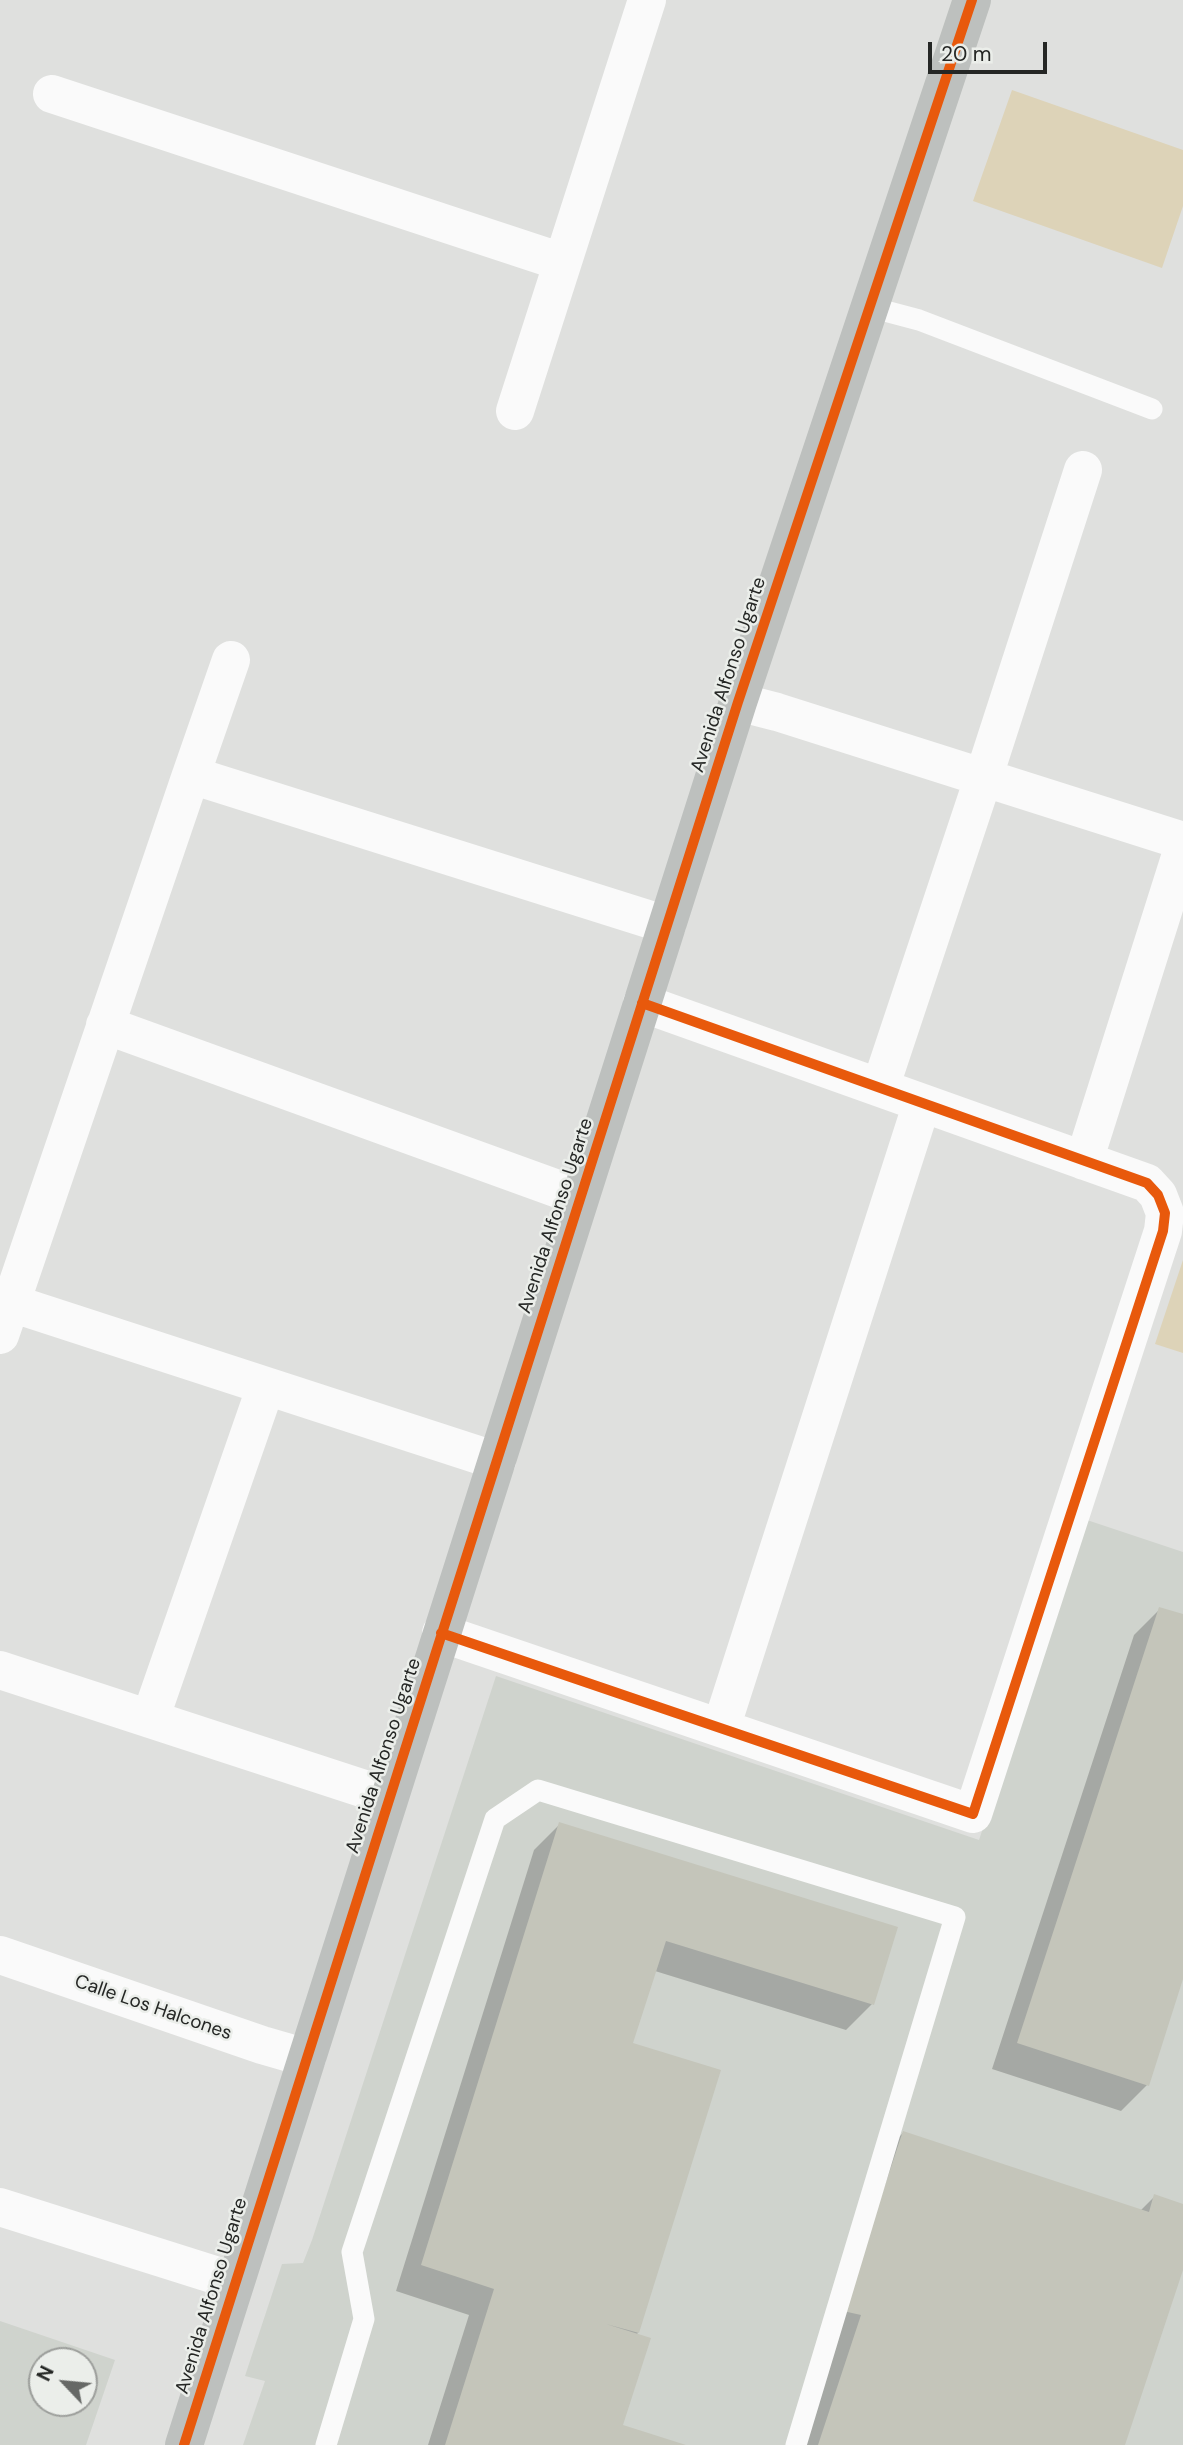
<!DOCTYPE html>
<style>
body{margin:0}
#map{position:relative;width:1183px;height:2445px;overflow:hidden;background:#dfe0de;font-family:"DM Sans",sans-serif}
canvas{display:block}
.north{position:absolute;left:28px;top:2347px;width:70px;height:70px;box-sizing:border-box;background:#ebeeea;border:2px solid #9c9e9b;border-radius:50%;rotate:296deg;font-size:19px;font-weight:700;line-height:28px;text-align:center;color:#252725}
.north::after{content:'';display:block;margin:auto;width:24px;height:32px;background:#666866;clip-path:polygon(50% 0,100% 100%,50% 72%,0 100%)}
.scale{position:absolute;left:928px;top:42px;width:119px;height:32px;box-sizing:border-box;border:4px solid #252725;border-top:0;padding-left:9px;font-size:21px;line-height:24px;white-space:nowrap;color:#252725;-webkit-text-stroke:5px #ebeeea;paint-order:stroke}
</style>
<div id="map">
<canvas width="1183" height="2445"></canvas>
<div class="north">N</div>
<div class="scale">20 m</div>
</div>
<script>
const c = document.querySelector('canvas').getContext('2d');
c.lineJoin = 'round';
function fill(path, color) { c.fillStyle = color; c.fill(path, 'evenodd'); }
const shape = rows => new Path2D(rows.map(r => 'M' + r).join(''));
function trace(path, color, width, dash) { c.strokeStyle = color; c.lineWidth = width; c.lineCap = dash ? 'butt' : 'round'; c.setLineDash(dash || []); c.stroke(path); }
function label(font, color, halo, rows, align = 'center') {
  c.font = font + ' "DM Sans",sans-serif'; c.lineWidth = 5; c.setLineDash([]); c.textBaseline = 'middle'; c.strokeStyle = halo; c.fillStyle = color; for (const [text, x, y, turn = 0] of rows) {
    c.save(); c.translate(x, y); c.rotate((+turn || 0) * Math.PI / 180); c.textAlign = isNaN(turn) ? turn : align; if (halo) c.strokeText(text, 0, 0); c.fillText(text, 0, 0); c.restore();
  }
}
const built = shape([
 [1087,1520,1183,1552,1183,2445,243,2445,265,2381,245,2376,282,2264,303,2263,312,2240,496,1676,979,1840],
 [0,2321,115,2360,86,2445,0,2445],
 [84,2361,84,2403,42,2403,42,2361]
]);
const green = shape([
 [1012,90,1183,150,1183,206,1162,268,973,201],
 [1183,1260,1183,1353,1155,1344]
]);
const shadow = shape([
 [1160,1609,1183,1616,1183,1974,1147,2085,1121,2111,992,2069,1134,1635],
 [560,1824,872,2004,846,2030,655,1971,631,2045,719,2071,637,2335,621,2426,682,2445,428,2445,469,2315,396,2291,534,1850],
 [903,2133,1140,2211,1155,2196,1183,2205,1183,2264,1123,2445,802,2445,877,2159]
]);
const building = shape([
 [1159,1607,1183,1614,1183,1979,1149,2086,1017,2043],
 [559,1822,898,1927,874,2005,666,1941,633,2043,721,2070,639,2333,606,2324,651,2338,623,2425,686,2445,445,2445,494,2289,421,2265],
 [903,2131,1149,2212,1154,2194,1183,2204,1183,2270,1125,2445,818,2445,861,2315,843,2311]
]);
const lane = shape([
 [870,307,919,320,1152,409],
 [326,2445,364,2319,352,2252,495,1819,538,1790,955,1917,796,2445]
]);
const street = shape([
 [52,94,562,262],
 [515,411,647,0],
 [738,702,777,712,1183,841],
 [191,775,231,660],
 [105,1025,580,1197],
 [880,1088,983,779,1083,470],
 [1084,1161,1183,848],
 [11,1303,497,1461],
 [0,1335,191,775,667,925],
 [441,1633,973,1814,1163,1231,1165,1213,1158,1195,1147,1183,642,1003],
 [0,1670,389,1797],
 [150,1719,266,1386],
 [721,1728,922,1103],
 [0,1955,262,2045,307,2058],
 [0,2207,234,2281]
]);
const secondary = shape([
 [184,2445,738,702,972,0]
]);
const cycleway = shape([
 [441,1633,973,1814,1163,1231,1165,1213,1158,1195,1147,1183,642,1003],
 [184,2445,738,702,972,0]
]);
const streetNames = [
 ["Avenida Alfonso Ugarte",729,675,-72],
 ["Avenida Alfonso Ugarte",556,1216,-72],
 ["Avenida Alfonso Ugarte",384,1756,-72],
 ["Calle Los Halcones",153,2008,19],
 ["Avenida Alfonso Ugarte",212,2296,-73]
];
fill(built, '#cfd3cd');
fill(green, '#ddd3b8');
fill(shadow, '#0003');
fill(building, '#c4c5ba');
trace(lane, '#fafafa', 21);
trace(street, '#fafafa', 38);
trace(secondary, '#bdc0be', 38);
trace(cycleway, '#e8590c', 10);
label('19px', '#252725', '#ebeeea', streetNames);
</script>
